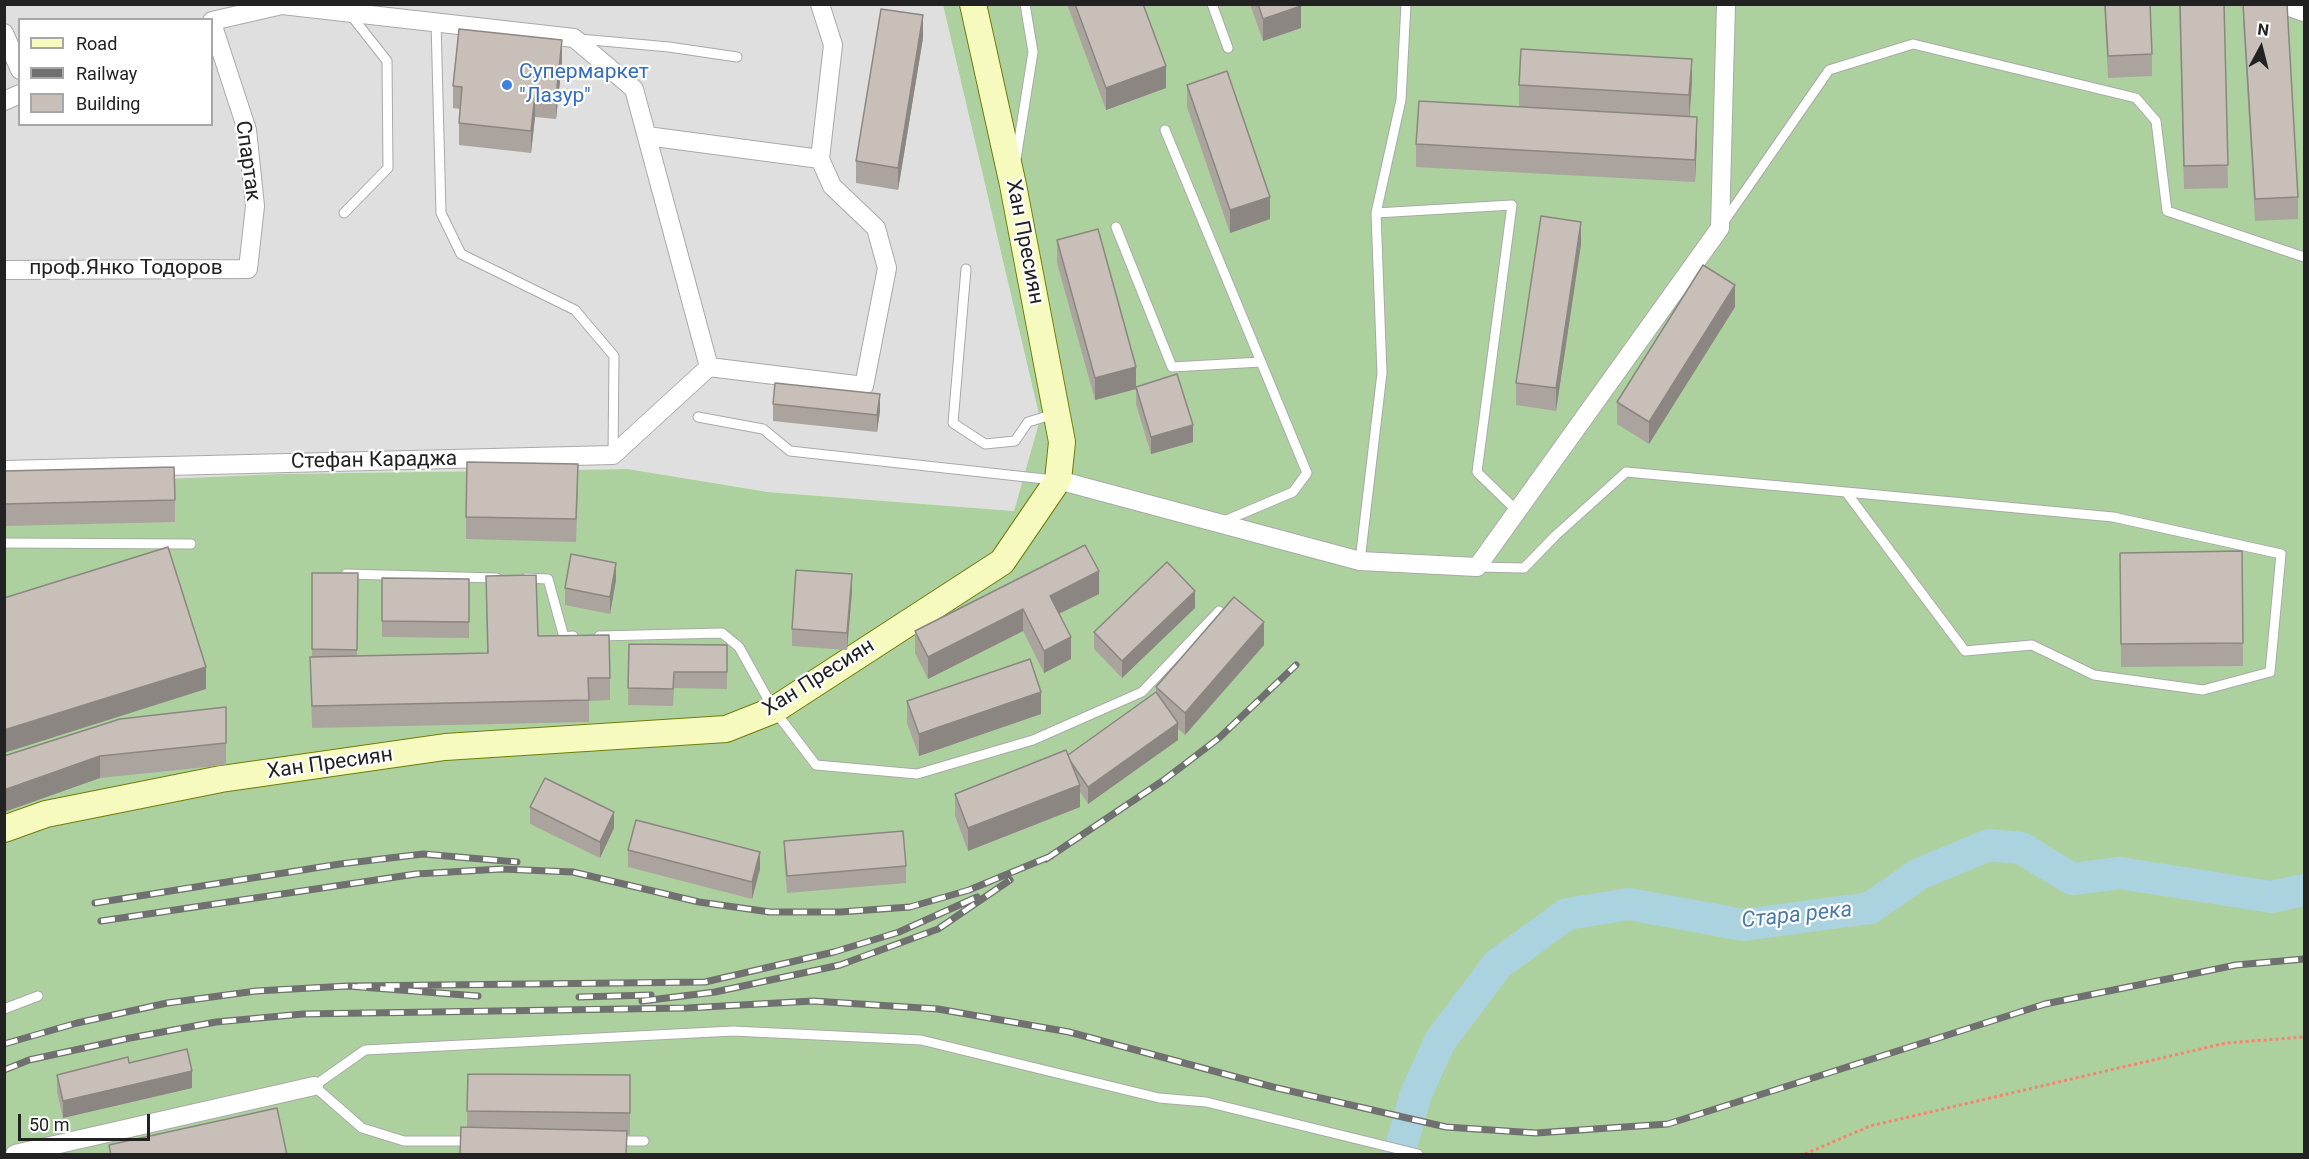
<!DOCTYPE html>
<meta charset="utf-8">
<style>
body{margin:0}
#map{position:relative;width:2309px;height:1159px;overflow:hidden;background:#f2efe9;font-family:Roboto,sans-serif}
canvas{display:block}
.frame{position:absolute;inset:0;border:6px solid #222;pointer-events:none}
.legend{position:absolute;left:18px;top:18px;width:195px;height:108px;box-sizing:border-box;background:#fff;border:2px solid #a7a7a7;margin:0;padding:8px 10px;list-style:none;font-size:18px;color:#222}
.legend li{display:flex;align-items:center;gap:12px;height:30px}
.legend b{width:30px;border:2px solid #a7a7a7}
.north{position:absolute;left:2231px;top:18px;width:60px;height:60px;-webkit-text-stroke:4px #fff;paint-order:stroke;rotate:7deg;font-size:16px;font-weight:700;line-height:24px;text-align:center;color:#222}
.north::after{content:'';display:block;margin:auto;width:21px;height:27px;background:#222;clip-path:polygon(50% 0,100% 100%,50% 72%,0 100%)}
.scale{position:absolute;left:18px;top:1114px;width:132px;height:27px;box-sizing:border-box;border:3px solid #222;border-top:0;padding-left:8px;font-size:18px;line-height:21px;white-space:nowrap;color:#222;-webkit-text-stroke:4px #fff;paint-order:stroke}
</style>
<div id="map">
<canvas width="2309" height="1159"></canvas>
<div class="frame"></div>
<ul class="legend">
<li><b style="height:8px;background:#f7fabf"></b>Road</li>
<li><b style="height:8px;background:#707070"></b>Railway</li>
<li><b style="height:16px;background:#c7bfb8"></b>Building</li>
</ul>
<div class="north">N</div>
<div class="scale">50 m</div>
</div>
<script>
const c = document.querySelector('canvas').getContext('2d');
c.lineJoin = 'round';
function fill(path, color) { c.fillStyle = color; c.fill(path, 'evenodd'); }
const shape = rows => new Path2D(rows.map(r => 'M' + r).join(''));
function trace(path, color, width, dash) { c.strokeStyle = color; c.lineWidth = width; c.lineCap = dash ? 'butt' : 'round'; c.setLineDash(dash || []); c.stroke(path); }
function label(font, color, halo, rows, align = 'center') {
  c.font = font + ' Roboto,sans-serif'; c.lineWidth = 4.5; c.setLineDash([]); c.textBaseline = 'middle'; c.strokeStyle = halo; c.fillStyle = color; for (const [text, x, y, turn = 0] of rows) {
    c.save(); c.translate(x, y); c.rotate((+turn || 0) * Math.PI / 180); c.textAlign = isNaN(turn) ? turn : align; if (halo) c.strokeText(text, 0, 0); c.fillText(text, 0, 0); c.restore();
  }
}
const residential = shape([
 [4,5,943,5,1040,419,1014,511,768,492,628,469,278,474,5,486],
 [20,20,212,20,212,124,20,124]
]);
const forest = shape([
 [943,5,2304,5,2304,1154,5,1154,4,486,278,474,628,469,768,492,1014,511,1040,419]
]);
const river = shape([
 [1399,1154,1416,1094,1440,1041,1498,964,1567,914,1629,904,1743,925,1870,908,1919,874,1989,845,2021,848,2072,879,2120,873,2271,897,2304,890]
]);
const path = shape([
 [1805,1154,1870,1126,2226,1043,2304,1037]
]);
const lane = shape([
 [1212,4,1228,48],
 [436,22,441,213,461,254,575,310,614,356,613,455],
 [580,39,669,47,737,57],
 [1165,130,1307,473,1293,492,1222,522],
 [1016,159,1033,52,1025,4],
 [344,213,388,168,387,61,350,14],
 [1376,213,1401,100,1406,4],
 [1723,223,1829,70,1913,44,2136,98,2156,121,2167,211,2304,257],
 [1116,227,1172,367,1261,362],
 [966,269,953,423,985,444,1015,441,1028,422,1054,414],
 [698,417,763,429,790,451,1054,480],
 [4,543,191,544],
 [1360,561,1382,373,1376,213,1512,205,1477,472,1517,511],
 [1477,567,1524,568,1555,536,1626,472,1846,492,2113,517,2281,554,2270,672,2203,690,2094,675,2032,645,1965,651,1846,492],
 [346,574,497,578],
 [526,578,548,579,564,637,573,636],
 [599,636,722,633,739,647,774,710,816,765,917,774,1033,740,1142,692,1219,611],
 [4,1009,38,996],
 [473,1141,404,1141,362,1128,314,1086,365,1050,733,1031,921,1040,1159,1098,1206,1102,1418,1154],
 [616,1141,644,1141]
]);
const street = shape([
 [2281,4,2304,12],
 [212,21,282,5,574,38,634,89,709,367],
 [4,33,20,70],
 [4,101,20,94],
 [647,136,820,159],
 [4,270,248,269,255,206,247,130,212,23],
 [709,367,864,386,887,268,876,228,832,186,820,159,833,45,820,4],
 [4,470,613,455,709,367],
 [1058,480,1360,561,1477,567,1720,228,1726,4],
 [15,1154,314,1086]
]);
const secondary = shape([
 [4,829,46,814,221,779,445,747,726,729,774,710,1002,562,1058,480,1062,442,1013,185,973,4]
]);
const rail = shape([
 [1046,859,1164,780,1219,738,1296,665],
 [95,903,340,864,423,854,517,862],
 [101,921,416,874,501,869,573,872,699,902,770,912,840,912,910,907,969,890,1051,856],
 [478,996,348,986,705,982,834,952,899,932,977,897],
 [579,997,651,995],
 [642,1001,715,992,840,965,938,929,1010,880],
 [4,1044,77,1023,167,1003,256,991,348,986],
 [4,1070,29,1060,130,1038,216,1022,303,1014,687,1008,813,1001,938,1009,1069,1032,1273,1087,1446,1127,1536,1133,1668,1124,2045,1004,2236,965,2304,959]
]);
const wall = shape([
 [1067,4,1143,4,1166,88,1106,110],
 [1250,4,1301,4,1301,28,1263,41],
 [2104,4,2150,4,2152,54,2152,76,2108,78],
 [2179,4,2224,4,2228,188,2184,189],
 [2243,4,2298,197,2298,219,2255,221,2243,20],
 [923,38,898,190,856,183,856,161],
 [562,62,556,119,535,117,531,153,459,145,459,123,460,109,453,108,453,86],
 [1692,82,1690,116,1697,139,1695,182,1416,167,1416,144,1519,107,1519,85],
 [1187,85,1270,219,1230,233,1187,107],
 [1057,240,1136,389,1095,400,1057,263],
 [1581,244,1556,411,1516,405,1516,383],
 [1735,307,1649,444,1617,424,1617,402],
 [1136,387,1193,442,1151,454,1136,404],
 [773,404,880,411,877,432,773,421],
 [4,471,175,500,175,522,4,526],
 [578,486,576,542,466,539,466,517],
 [2242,551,2243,666,2121,667,2120,553],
 [312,573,358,573,357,656,487,653,486,576,538,636,610,678,610,700,589,701,589,722,312,728,310,657,312,657],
 [382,578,469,579,469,638,382,637],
 [616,580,610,614,565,605,565,588],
 [852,591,847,650,792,646,792,629],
 [1099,594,1059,614,1071,659,1044,673,1023,631,928,679,915,653,915,631],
 [1195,608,1122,678,1094,649,1094,632],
 [629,644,727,645,727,689,674,688,673,706,628,705],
 [1264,645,1185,735,1178,729,1178,740,1088,804,1080,792,1080,807,968,851,955,816,955,794,1068,755,1156,692,1156,687],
 [907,701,1041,714,919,756,907,723],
 [226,707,226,765,100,778,4,812,120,719],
 [530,807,614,828,600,858,530,824],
 [784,841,906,866,906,883,787,893,784,858],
 [628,850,760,869,752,899,628,867],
 [129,1063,192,1088,63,1118,57,1092,57,1075],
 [468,1074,630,1075,630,1135,467,1128]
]);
const shadedWall = shape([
 [1301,6,1301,28,1263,41,1263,19],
 [923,15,923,38,898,190,898,168],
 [562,40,562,62,556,119,556,97],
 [1692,59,1692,82,1689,118,1689,95],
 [1166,66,1166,88,1106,110,1106,88],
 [535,94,535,117,531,153,531,131],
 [1697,117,1697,139,1695,182,1695,160],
 [1270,197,1270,219,1230,233,1230,210],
 [1581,222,1581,244,1556,411,1556,388],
 [1735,285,1735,307,1649,444,1649,422],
 [1136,367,1136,389,1095,400,1095,378],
 [880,394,880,411,877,432,877,415],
 [1193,425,1193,442,1151,454,1151,437],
 [616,563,616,580,610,614,610,597],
 [1099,571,1099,594,1050,618,1050,596],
 [852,574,852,591,847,650,847,633],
 [1195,591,1195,608,1122,678,1122,661],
 [1023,609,1023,631,928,679,928,657],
 [1264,622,1264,645,1185,735,1185,713],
 [1071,637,1071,659,1044,673,1044,651],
 [206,667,206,689,4,753,4,730],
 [1041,692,1041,714,919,756,919,734],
 [1178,723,1178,740,1088,804,1088,787],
 [100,756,100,778,4,812,4,790],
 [1080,785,1080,807,968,851,968,828],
 [614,812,614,828,600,858,600,842],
 [760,852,760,869,752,899,752,882],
 [192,1071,192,1088,63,1118,63,1101]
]);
const building = shape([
 [1075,4,1143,4,1166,66,1106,88,1075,4],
 [1258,4,1301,4,1301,6,1263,19,1258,4],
 [2105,4,2150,4,2152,54,2108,56,2105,4],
 [2180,4,2224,4,2228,165,2184,166,2180,4],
 [2243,4,2287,4,2298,197,2255,199,2243,4],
 [881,9,923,15,898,168,856,161,881,9],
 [459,29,562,40,556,97,535,94,531,131,459,123,462,87,453,86,459,29],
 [1521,49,1692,59,1689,95,1519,85,1521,49],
 [1227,71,1270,197,1230,210,1187,85,1227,71],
 [1419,101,1697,117,1695,160,1416,144,1419,101],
 [1541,216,1581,222,1556,388,1516,383,1541,216],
 [1098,229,1136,367,1095,378,1057,240,1098,229],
 [1703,265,1735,285,1649,422,1617,402,1703,265],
 [1177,374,1193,425,1151,437,1136,387,1177,374],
 [775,383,880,394,877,415,773,404,775,383],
 [467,462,578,464,576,519,466,517,467,462],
 [174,467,175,500,4,504,4,471,174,467],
 [1085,545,1099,571,1050,596,1071,637,1044,651,1023,609,928,657,915,631,1085,545],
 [168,547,206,667,4,730,4,598,168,547],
 [2242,551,2243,643,2121,644,2120,553,2242,551],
 [571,554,616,563,610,597,565,588,571,554],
 [1167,562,1195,591,1122,661,1094,632,1167,562],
 [796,570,852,574,847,633,792,629,796,570],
 [312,573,358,573,357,650,312,649,312,573],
 [536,575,538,636,609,635,610,678,588,678,589,700,312,706,310,657,488,653,486,576,536,575],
 [382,578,469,579,469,622,382,621,382,578],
 [1234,597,1264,622,1185,713,1156,687,1234,597],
 [629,644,727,645,727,672,674,672,673,689,628,688,629,644],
 [1030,659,1041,692,919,734,907,701,1030,659],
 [1156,692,1178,723,1088,787,1071,762,1068,755,1156,692],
 [226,707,226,743,100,756,4,790,4,756,120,719,226,707],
 [1066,750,1080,785,968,828,955,794,1066,750],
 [545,778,614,812,600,842,530,807,545,778],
 [636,820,760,852,752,882,628,850,636,820],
 [903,831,906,866,787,876,784,841,903,831],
 [187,1049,192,1071,63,1101,57,1075,128,1057,129,1063,187,1049],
 [468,1074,630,1075,630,1113,467,1111,468,1074],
 [277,1108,287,1155,111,1155,109,1145,277,1108],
 [461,1127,627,1131,626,1155,460,1155,461,1127]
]);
const markers = [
 [507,85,6,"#3f7fe0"]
];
const shopNames = [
 ["Супермаркет",519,73],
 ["\"Лазур\"",519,97]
];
const streetNames = [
 ["Спартак",247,161,82],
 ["Хан Пресиян",1024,242,79],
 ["проф.Янко Тодоров",126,269],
 ["Стефан Караджа",374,461,-1],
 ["Хан Пресиян",819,678,-32],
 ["Хан Пресиян",330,764,-8]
];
const waterNames = [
 ["Стара река",1797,916,-6]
];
fill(residential, '#e0dfdf');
fill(forest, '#add19e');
trace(river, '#aad3df', 32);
trace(lane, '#a9a9a9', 11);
trace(street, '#a9a9a9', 20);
trace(secondary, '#707d05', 28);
trace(path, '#fa8072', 3, [3, 3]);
trace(lane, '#fff', 9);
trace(street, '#fff', 18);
trace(secondary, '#f7fabf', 26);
trace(rail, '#707070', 7);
trace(rail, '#fff', 4.5, [14]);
fill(wall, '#aba49e');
fill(shadedWall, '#8b8681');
fill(building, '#c7bfb8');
trace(building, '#8b8681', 1.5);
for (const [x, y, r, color] of markers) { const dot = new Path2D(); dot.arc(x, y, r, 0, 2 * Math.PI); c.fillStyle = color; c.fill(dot); trace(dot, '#fff', 2); }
label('21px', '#366cbe', '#fff', shopNames, 'left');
label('21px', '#222', '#fff', streetNames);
label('italic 22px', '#4a7aab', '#fff', waterNames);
</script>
